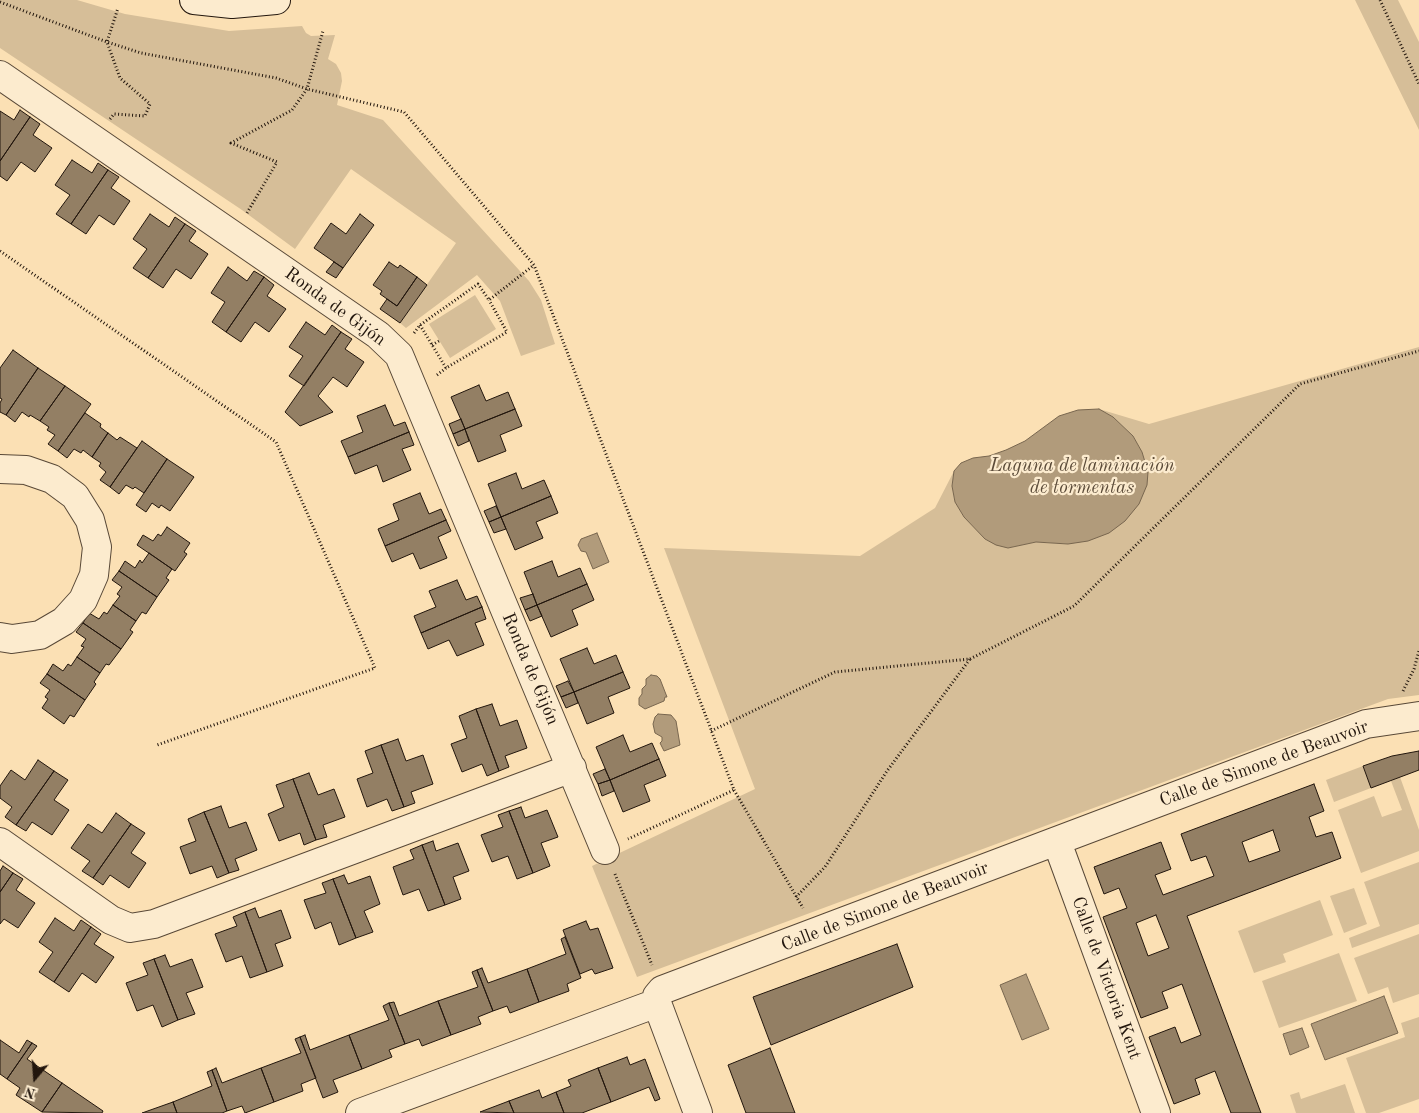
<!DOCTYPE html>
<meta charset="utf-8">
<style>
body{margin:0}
#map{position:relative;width:1419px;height:1113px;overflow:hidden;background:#fbe0b4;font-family:"Old Standard TT",serif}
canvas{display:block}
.north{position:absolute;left:10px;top:1053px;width:50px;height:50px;-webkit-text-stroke:4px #fcebce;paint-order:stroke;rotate:198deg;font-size:14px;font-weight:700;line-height:20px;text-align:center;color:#22160d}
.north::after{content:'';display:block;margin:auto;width:18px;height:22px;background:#22160d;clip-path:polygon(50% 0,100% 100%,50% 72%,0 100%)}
</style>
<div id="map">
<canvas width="1419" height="1113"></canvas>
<div class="north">N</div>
</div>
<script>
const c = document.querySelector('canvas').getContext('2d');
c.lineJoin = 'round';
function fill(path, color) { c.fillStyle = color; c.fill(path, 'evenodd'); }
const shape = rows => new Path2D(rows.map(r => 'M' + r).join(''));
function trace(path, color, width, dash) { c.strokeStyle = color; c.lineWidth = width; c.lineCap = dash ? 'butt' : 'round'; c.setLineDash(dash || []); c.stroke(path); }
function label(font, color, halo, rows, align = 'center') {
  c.font = font + ' "Old Standard TT",serif'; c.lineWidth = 4.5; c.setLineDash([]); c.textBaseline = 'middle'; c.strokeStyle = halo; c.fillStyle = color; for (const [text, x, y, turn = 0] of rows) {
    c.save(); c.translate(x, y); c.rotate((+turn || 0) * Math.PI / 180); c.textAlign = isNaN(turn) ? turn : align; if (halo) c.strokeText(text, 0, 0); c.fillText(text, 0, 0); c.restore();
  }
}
const green = shape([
 [0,0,77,0,125,14,229,31,302,26,306,33,311,36,335,35,328,59,336,64,341,73,342,81,337,105,383,120,529,281,541,300,555,344,521,356,500,301,477,275,406,328,400,323,456,243,351,169,295,249,242,210,0,48],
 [1355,0,1398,0,1419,42,1419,130],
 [475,295,496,329,450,358,429,324],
 [1419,347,1419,695,1388,699,637,977,592,866,755,789,664,548,860,556,935,508,954,471,952,486,955,502,964,517,985,539,1008,548,1036,542,1068,544,1148,472,1142,452,1133,436,1113,417,1099,409,1149,424],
 [1363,766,1371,788,1334,802,1326,780],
 [1400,777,1419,830,1419,851,1361,873,1338,810,1374,796,1382,817,1402,810,1391,781],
 [1419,862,1419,924,1352,948,1349,938,1380,926,1364,882],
 [1354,888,1367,924,1344,933,1330,896],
 [1320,900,1333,935,1283,954,1286,962,1254,973,1238,931],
 [1419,934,1419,994,1393,1003,1388,987,1368,994,1354,958],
 [1339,953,1357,1001,1279,1028,1262,981],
 [1419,1017,1419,1099,1379,1113,1366,1113,1346,1058,1405,1037,1401,1023],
 [1345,1084,1355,1113,1296,1113,1290,1095,1299,1092,1301,1099]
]);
const water = shape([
 [1099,409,1113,417,1133,436,1142,452,1148,472,1147,485,1139,504,1125,521,1109,533,1088,541,1068,544,1036,542,1008,548,996,545,985,539,964,517,955,502,952,486,954,471,961,463,973,458,989,456,1006,450,1025,441,1059,416,1078,410,1099,409],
 [597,533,609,562,593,569,586,552,581,551,578,545,581,539,597,533],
 [651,675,657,676,660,679,667,697,665,697,664,701,645,709,639,705,639,698,642,694,642,689,646,685,646,679,651,675],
 [658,714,671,715,676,721,680,745,664,751,660,743,662,741,662,737,655,733,653,724,655,717,658,714],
 [1026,974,1049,1029,1022,1040,1000,985,1026,974],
 [1384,996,1398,1033,1325,1060,1311,1024,1384,996],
 [1302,1028,1309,1047,1290,1055,1283,1034,1302,1028]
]);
const building = shape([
 [20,110,30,117,0,161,0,111,14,120,20,110],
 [30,117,40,124,33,135,52,148,35,172,21,162,7,181,0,176,0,161,30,117],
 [72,160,92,173,98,163,108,170,71,224,56,214,70,195,55,185,72,160],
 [108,170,119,177,111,188,130,201,114,225,99,215,86,234,71,224,108,170],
 [150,214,169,227,175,217,185,224,148,278,133,268,147,249,133,239,150,214],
 [360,214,374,225,343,268,314,248,331,223,346,234,360,214],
 [185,224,196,231,189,241,208,254,191,279,176,269,163,288,148,278,185,224],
 [334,262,343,268,336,278,326,272,334,262],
 [389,262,398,268,400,265,417,277,397,306,380,294,382,291,373,285,389,262],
 [228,267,247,281,254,271,264,277,226,332,212,322,225,302,211,293,228,267],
 [264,277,274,285,267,296,286,309,269,332,255,322,241,342,226,332,264,277],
 [417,277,427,285,400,323,380,309,387,299,397,306,417,277],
 [306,322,325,335,332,325,341,332,304,386,289,376,303,356,289,347,306,322],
 [341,332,352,339,345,349,364,362,347,387,333,377,318,396,333,412,300,426,285,412,341,332],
 [13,350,38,368,6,415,0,412,0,403,2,399,0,398,0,368,13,350],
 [38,368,65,386,40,421,30,415,29,417,22,412,15,422,6,415,38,368],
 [479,385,486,401,508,392,515,409,465,429,451,397,479,385],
 [65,386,91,404,58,451,48,444,55,435,47,430,49,427,40,421,65,386],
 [385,405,394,426,405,422,409,432,348,457,341,441,363,432,357,416,385,405],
 [515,409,522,426,500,435,506,451,478,462,465,429,515,409],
 [85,413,101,424,100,427,108,433,92,457,83,450,81,453,74,449,67,458,58,451,85,413],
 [461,419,465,429,453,434,449,424,461,419],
 [465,429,469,441,458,446,453,434,465,429],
 [409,432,414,445,402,449,411,470,383,482,377,465,355,474,348,457,409,432],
 [108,433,117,440,120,437,137,448,110,487,100,480,106,472,99,466,101,463,92,457,108,433],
 [142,441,167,459,144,493,135,487,133,489,126,485,119,494,110,487,142,441],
 [167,459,194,477,170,511,161,505,159,508,152,503,146,512,136,505,167,459],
 [516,473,522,489,544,480,551,496,501,517,488,484,516,473],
 [420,493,429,514,441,509,446,520,385,546,378,529,399,520,393,504,420,493],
 [551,496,558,513,536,522,543,538,515,550,501,517,551,496],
 [496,506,501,517,489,522,484,511,496,506],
 [501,517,506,529,494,533,489,522,501,517],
 [446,520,451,531,438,537,447,558,420,569,413,553,392,562,385,546,446,520],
 [167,527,190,543,184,552,187,554,175,571,137,545,143,535,153,541,158,534,161,536,167,527],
 [149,553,172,569,166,578,169,580,157,597,119,571,125,561,135,568,140,560,142,563,149,553],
 [552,561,558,577,580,568,587,584,537,605,524,572,552,561],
 [119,571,157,597,146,614,142,612,136,621,113,605,120,596,117,594,122,587,112,580,119,571],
 [457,580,466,600,477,596,482,607,421,633,414,616,436,607,429,591,457,580],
 [587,584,594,600,572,610,578,625,551,637,537,605,587,584],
 [533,594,537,605,525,610,520,598,533,594],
 [113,605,136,621,130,630,133,632,121,649,83,623,89,613,99,619,104,612,107,614,113,605],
 [537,605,542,616,530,621,525,610,537,605],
 [482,607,486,619,475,623,484,645,457,656,449,640,428,649,421,633,482,607],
 [83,623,121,649,109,665,106,664,100,673,77,657,84,647,81,646,86,639,76,632,83,623],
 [587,648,594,664,616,655,623,672,574,692,560,659,587,648],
 [77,657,100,673,94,682,96,684,85,700,47,674,53,664,63,671,68,664,71,666,77,657],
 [623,672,630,688,608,697,614,713,587,724,574,692,623,672],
 [47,674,85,700,74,717,70,715,64,724,42,708,48,699,45,697,50,690,40,683,47,674],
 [568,681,574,692,561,697,556,686,568,681],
 [574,692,578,703,566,708,561,697,574,692],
 [492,704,500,726,517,720,527,748,505,756,509,767,499,771,476,709,492,704],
 [476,709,499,771,487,776,482,764,462,772,451,744,467,738,459,716,476,709],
 [623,735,630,752,652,743,659,759,610,780,596,747,623,735],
 [398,739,406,761,423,755,433,784,411,792,415,803,404,807,381,745,398,739],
 [381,745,404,807,392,811,387,799,367,807,357,779,373,773,365,751,381,745],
 [1419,751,1419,770,1371,788,1363,766,1392,756,1419,751],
 [659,759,666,776,644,785,650,801,623,812,610,780,659,759],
 [38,760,54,771,16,825,5,817,12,807,0,798,0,786,11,770,25,780,38,760],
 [605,769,610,780,598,784,593,774,605,769],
 [54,771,68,780,54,800,69,810,52,835,32,822,26,831,16,825,54,771],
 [309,773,318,795,334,789,345,817,323,825,327,837,316,840,293,779,309,773],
 [293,779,316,840,304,845,300,833,279,841,268,814,284,807,276,785,293,779],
 [610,780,614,791,602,796,598,784,610,780],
 [1314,784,1324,811,1309,817,1316,837,1332,832,1341,858,1187,916,1261,1113,1231,1113,1215,1071,1195,1079,1200,1094,1174,1104,1149,1037,1175,1027,1181,1043,1201,1035,1182,984,1162,992,1168,1008,1141,1018,1103,917,1127,908,1119,888,1104,894,1094,867,1161,842,1171,869,1155,875,1163,895,1214,876,1206,856,1191,861,1181,834,1314,784],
 [1273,830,1280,851,1249,862,1242,842,1273,830],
 [1156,915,1169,948,1148,956,1136,923,1156,915],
 [221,806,229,828,246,822,257,850,235,859,239,870,229,873,204,812,221,806],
 [521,807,525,818,547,810,558,837,541,843,550,866,533,873,509,811,521,807],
 [509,811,533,873,517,879,508,856,492,862,481,835,503,827,498,815,509,811],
 [204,812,229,873,217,878,212,866,190,874,180,847,196,841,188,819,204,812],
 [116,813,131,824,93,878,82,871,90,861,71,848,88,824,102,833,116,813],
 [131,824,145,833,131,853,146,863,129,888,110,875,103,885,93,878,131,824],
 [433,841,436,851,458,843,469,871,453,877,461,899,445,905,422,845,433,841],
 [422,845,445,905,428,911,419,889,403,895,393,867,414,859,410,850,422,845],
 [3,866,13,873,0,892,0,871,3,866],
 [13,873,23,879,16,890,35,903,18,928,4,919,0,924,0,892,13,873],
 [344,875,348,884,370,876,380,904,364,911,373,932,356,938,333,879,344,875],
 [333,879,356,938,339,945,331,922,315,929,304,900,326,893,322,883,333,879],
 [255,908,259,918,281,910,291,938,275,944,283,966,267,972,245,912,255,908],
 [245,912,267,972,250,978,242,956,226,962,215,934,237,926,233,917,245,912],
 [55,918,74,931,81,920,91,927,54,982,39,972,53,952,39,942,55,918],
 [586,921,590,930,598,928,613,968,595,974,592,969,580,974,563,930,586,921],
 [91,927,101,934,94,944,114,957,96,983,82,973,69,992,54,982,91,927],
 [565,937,581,978,567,984,569,991,539,1002,527,969,566,954,561,939,565,937],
 [897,944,913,987,771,1045,753,997,897,944],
 [165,955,170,967,192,959,203,987,186,993,195,1014,178,1020,154,959,165,955],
 [154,959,178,1020,162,1027,153,1005,137,1011,126,983,148,975,143,963,154,959],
 [482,968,488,983,527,969,539,1002,510,1013,507,1006,493,1011,477,970,482,968],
 [477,970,493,1011,478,1017,481,1024,451,1035,438,1001,478,987,472,972,477,970],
 [438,1001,451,1035,422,1046,419,1039,405,1044,389,1003,394,1002,399,1016,438,1001],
 [389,1003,405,1044,389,1050,392,1057,362,1069,349,1035,389,1020,383,1006,389,1003],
 [305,1035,310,1050,349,1035,362,1069,333,1080,338,1092,323,1098,300,1037,305,1035],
 [300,1037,316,1078,301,1084,303,1091,274,1102,261,1068,301,1053,295,1039,300,1037],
 [0,1040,19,1053,27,1040,32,1043,7,1079,0,1074,0,1040],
 [32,1043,37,1046,27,1059,62,1083,42,1112,16,1095,20,1088,7,1079,32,1043],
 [770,1048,795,1113,746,1113,728,1065,770,1048],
 [627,1057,630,1065,645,1059,660,1099,655,1101,649,1087,611,1102,598,1068,627,1057],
 [216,1068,222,1083,261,1068,274,1102,245,1113,242,1106,227,1111,212,1070,216,1068],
 [598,1068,611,1102,582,1113,564,1113,556,1092,571,1086,568,1080,598,1068],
 [212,1070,227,1111,222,1113,177,1113,173,1102,212,1086,207,1072,212,1070],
 [62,1083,103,1111,102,1113,42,1112,62,1083],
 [539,1090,542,1098,556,1092,564,1113,514,1113,509,1101,539,1090],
 [509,1101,514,1113,480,1112,509,1101],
 [173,1102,177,1113,142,1113,173,1102]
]);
const path = shape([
 [1380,0,1419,84],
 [0,2,107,42,141,53,276,78,307,89,404,112,534,265,734,790,628,839],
 [110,119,114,114,145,116,150,104,120,78,107,42,118,8],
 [247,213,277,162,231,143,292,110,307,89,323,31],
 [0,251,276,442,375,668,157,745],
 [420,325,446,368,507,332,489,300],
 [414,333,420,325,478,284,489,300,534,265],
 [432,345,439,341],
 [437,375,446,368],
 [1403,691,1414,669,1419,651],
 [711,731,835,672,970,659,1074,606,1300,384,1419,351],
 [734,790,803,908],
 [615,874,652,965],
 [796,897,825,867,887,771,970,659]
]);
const street = shape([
 [0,75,378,335,399,355,605,850],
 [0,469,26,470,52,479,75,496,90,520,97,547,94,575,83,600,64,621,40,635,12,639,0,637],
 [0,842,111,920,130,928,154,924,572,768],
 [1057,842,1156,1113],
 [360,1113,657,1003],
 [698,1113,657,1003,657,996,662,990,1366,724,1419,716]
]);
const secondary = shape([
 [194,0,232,4,276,0]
]);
const streetNames = [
 ["Ronda de Gijón",335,307,36],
 ["Ronda de Gijón",530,669,67],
 ["Calle de Simone de Beauvoir",1264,764,-20],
 ["Calle de Simone de Beauvoir",885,907,-21],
 ["Calle de Victoria Kent",1106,978,70]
];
const waterNames = [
 ["Laguna de laminación",1082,466],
 ["de tormentas",1082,488]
];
fill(green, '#d6be98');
fill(water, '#b19b7b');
trace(water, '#78664f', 1);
fill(building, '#937f64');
trace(building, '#22160d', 1);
trace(street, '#584837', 30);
trace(secondary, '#22160d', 30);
trace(path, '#22160d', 3, [1, 2.5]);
trace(street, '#fcebce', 28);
trace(secondary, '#fcebce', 28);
label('18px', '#22160d', '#fcebce', streetNames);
label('italic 19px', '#5b4b39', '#fcebce', waterNames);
</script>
